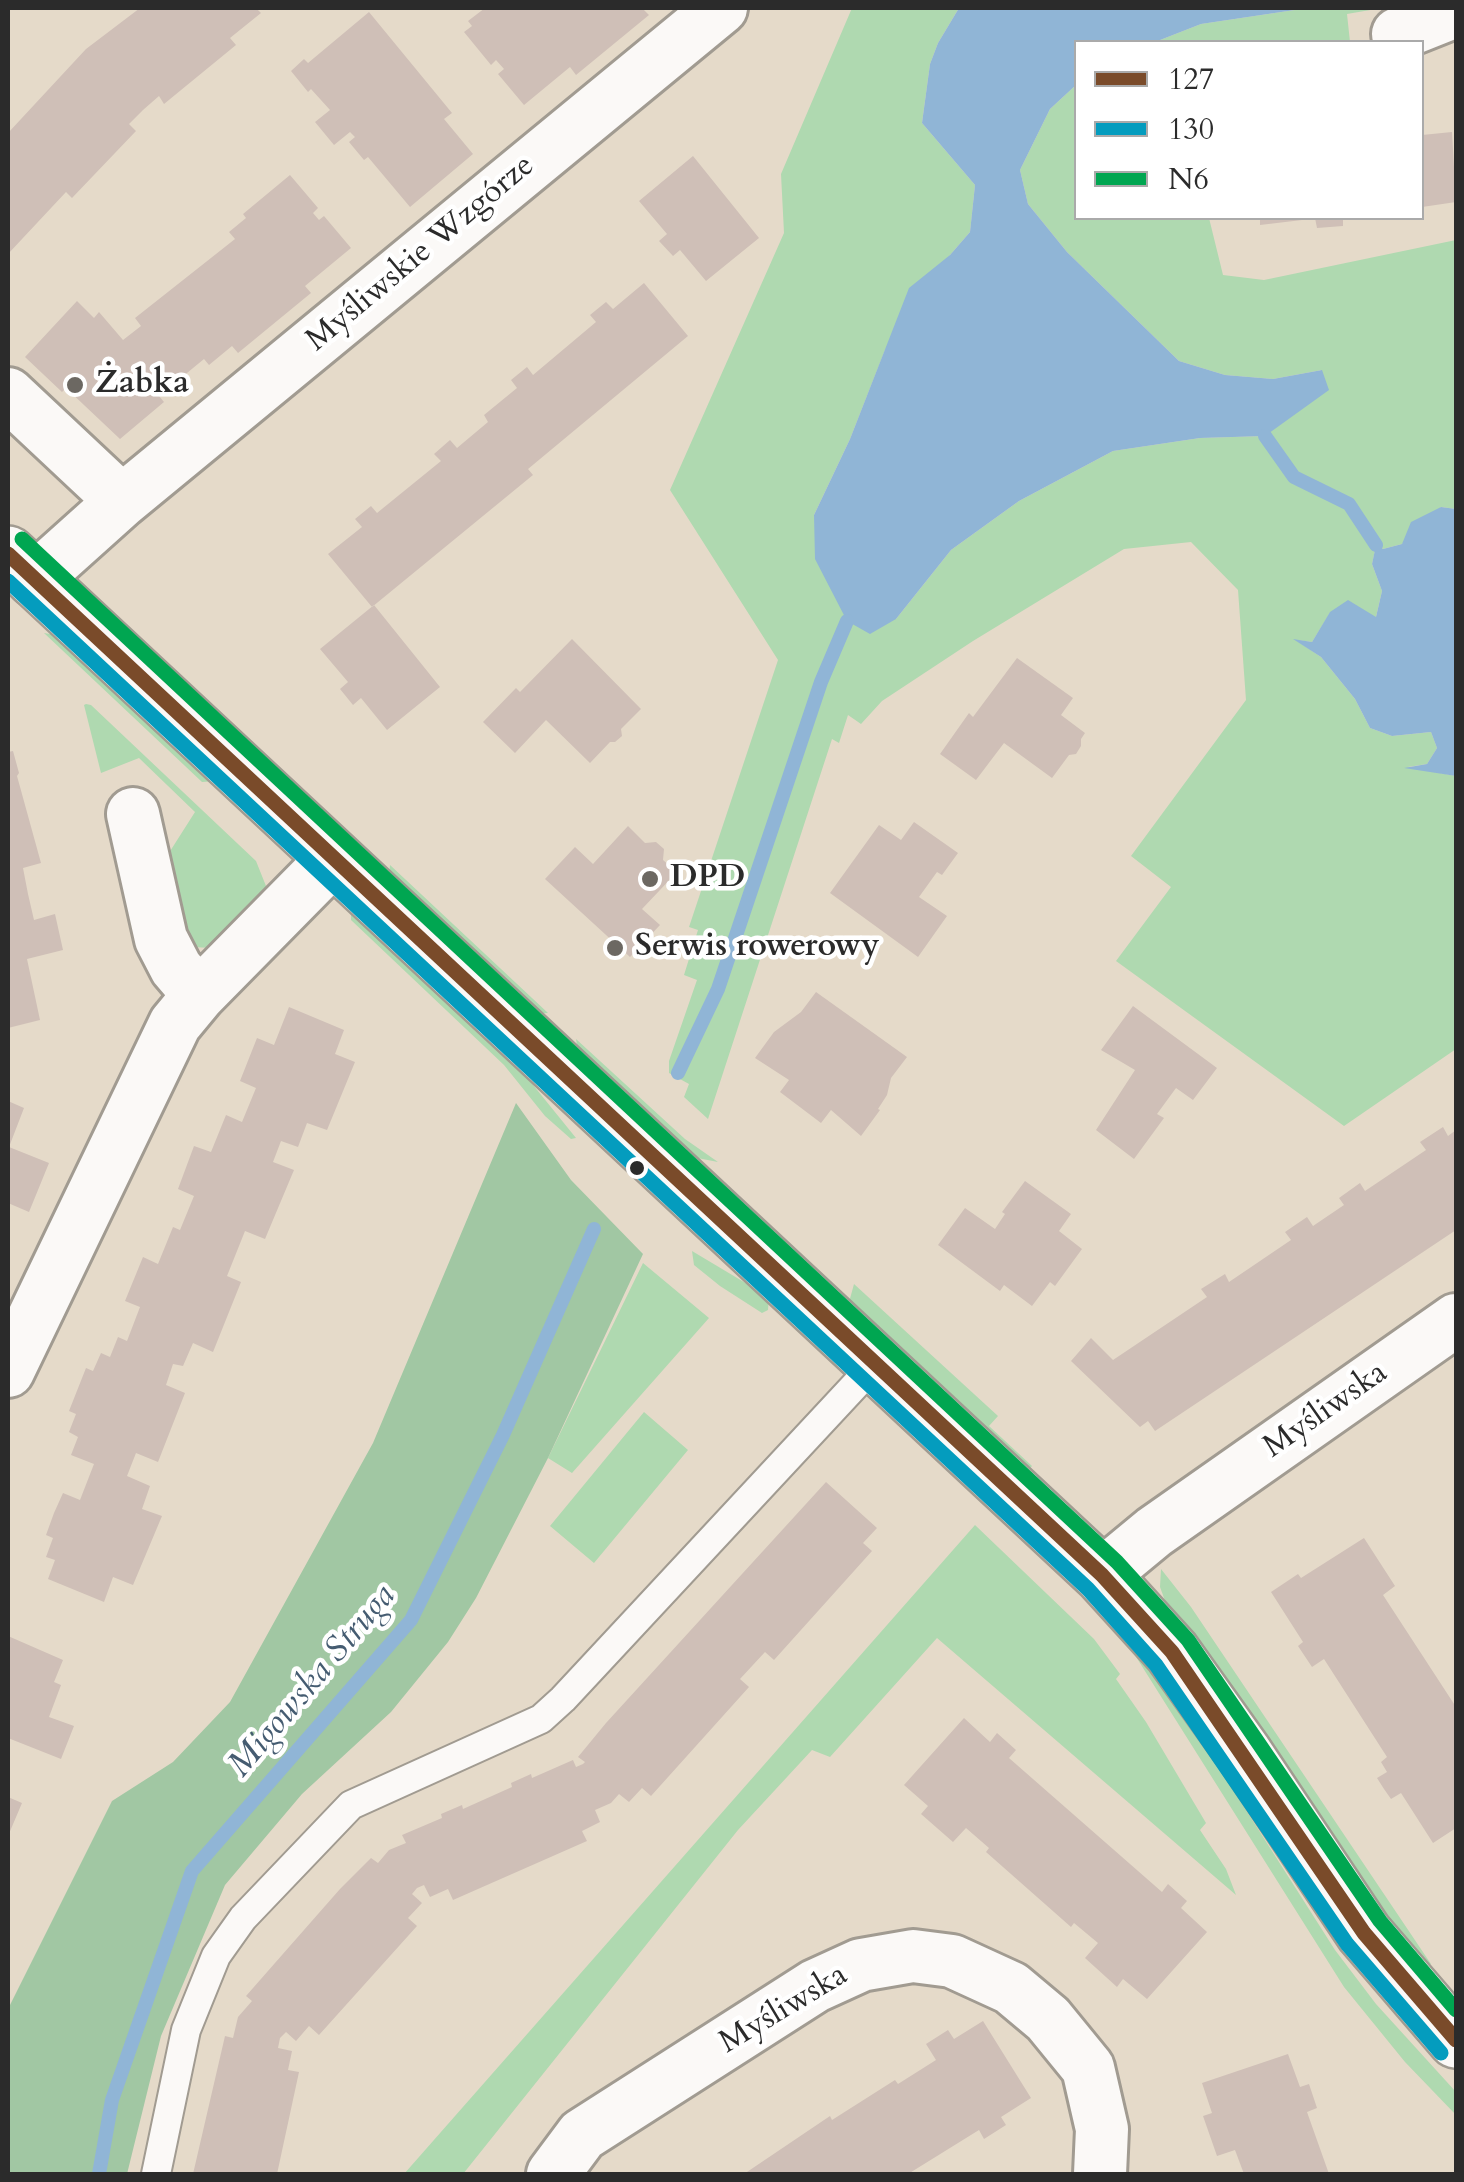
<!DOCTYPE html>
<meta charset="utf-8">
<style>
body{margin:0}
#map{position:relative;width:1464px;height:2182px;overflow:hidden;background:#e5dac9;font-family:Cardo,serif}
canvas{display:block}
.frame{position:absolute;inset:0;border:10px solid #2b2b2b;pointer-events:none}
.legend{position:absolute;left:1074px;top:40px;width:350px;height:180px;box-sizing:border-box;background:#fff;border:2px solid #aaa;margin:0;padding:12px 18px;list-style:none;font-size:30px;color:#2b2b2b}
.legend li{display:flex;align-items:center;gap:20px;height:50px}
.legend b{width:50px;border:2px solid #aaa}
</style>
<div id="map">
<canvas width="1464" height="2182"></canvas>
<div class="frame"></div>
<ul class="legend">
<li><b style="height:12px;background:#7a4b2a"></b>127</li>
<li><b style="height:12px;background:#049cbe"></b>130</li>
<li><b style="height:12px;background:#00a651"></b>N6</li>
</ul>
</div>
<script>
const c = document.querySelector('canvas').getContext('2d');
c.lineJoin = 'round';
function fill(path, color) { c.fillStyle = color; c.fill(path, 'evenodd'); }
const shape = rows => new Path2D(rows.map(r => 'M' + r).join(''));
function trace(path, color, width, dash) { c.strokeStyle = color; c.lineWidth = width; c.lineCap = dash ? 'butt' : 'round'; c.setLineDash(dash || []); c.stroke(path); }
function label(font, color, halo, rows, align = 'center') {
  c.font = font + ' Cardo,serif'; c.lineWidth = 9; c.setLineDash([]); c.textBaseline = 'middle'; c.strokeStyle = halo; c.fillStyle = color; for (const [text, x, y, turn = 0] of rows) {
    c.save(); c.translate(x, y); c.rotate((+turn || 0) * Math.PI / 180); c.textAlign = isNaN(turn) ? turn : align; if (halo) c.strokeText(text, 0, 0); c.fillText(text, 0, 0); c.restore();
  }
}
const green = shape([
 [852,8,959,8,938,43,930,64,922,123,975,185,970,232,950,255,885,350,850,439,814,515,896,619,951,550,1019,501,1113,451,1200,438,1265,436,1283,421,1322,370,1273,379,1225,375,1179,361,1067,252,1028,204,1020,170,1050,109,1076,85,1076,218,1209,218,1223,275,1264,280,1456,240,1456,509,1441,507,1402,544,1383,549,1376,546,1372,564,1382,591,1376,617,1330,613,1312,642,1296,640,1321,657,1355,699,1370,728,1392,736,1431,732,1437,748,1427,764,1408,767,1456,776,1456,1049,1344,1126,1116,961,1171,887,1131,856,1246,700,1238,590,1191,542,1124,549,973,641,882,701,861,724,848,715,839,743,832,739,708,1119,684,1097,689,1084,669,1073,669,1061,697,980,684,975,698,930,689,927,778,660,670,490,784,233,781,174],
 [1308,8,1382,8,1347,14,1350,42,1155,42,1201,24],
 [44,633,56,635,217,781,202,782],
 [86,704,91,705,256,861,268,891,212,948,192,947,182,939,167,856,195,812,139,758,101,773,84,705],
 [390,865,548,1013,534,1014,389,877],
 [351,912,358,914,512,1059,576,1138,571,1139,545,1116,504,1065,351,920],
 [576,1039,685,1139,718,1162,687,1156,578,1051],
 [692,1251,769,1297,768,1310,762,1313,720,1286,694,1265],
 [643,1263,709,1318,572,1473,548,1458],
 [854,1284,998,1416,989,1426,1032,1466,1026,1473,848,1306],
 [644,1412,688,1450,594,1563,550,1526],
 [975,1525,1094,1639,1120,1674,1116,1679,1146,1722,1206,1823,1200,1830,1226,1869,1236,1895,937,1638,830,1757,812,1750,738,1830,463,2174,404,2174],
 [1161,1569,1191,1607,1431,1964,1421,1963,1398,1934,1168,1609,1160,1587],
 [1121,1633,1167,1686,1335,1950,1376,2004,1456,2092,1456,2115,1405,2062,1344,1987]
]);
const forest = shape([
 [516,1103,571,1180,643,1254,548,1458,476,1598,448,1642,391,1712,302,1794,225,1885,161,2036,127,2174,8,2174,8,2009,112,1801,173,1762,230,1702,373,1443]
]);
const water = shape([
 [959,8,1308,8,1201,24,1155,42,1076,42,1076,85,1050,109,1020,170,1028,204,1067,252,1179,361,1225,375,1273,379,1322,370,1329,390,1265,436,1200,438,1113,451,1019,501,951,550,896,619,870,634,847,621,815,559,814,515,850,439,909,288,950,255,970,232,975,185,922,123,930,64,938,43],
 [1441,507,1456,509,1456,776,1404,768,1427,764,1437,748,1431,732,1392,736,1370,728,1355,699,1321,657,1293,639,1312,642,1330,612,1348,600,1376,617,1382,591,1372,564,1376,545,1383,549,1402,544,1411,522]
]);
const stream = shape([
 [1265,436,1294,477,1349,504,1376,545],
 [678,1073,718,989,821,682,847,621],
 [99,2174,112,2100,192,1871,411,1620,503,1435,594,1229]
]);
const building = shape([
 [140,8,256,8,261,13,230,38,236,45,164,104,159,96,143,110,129,124,136,131,72,198,66,192,8,254,8,133,86,49],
 [485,8,642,8,649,15,576,75,570,67,524,105,498,74,504,69,496,60,491,65,464,32,472,26,468,21],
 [369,12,452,113,444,119,473,154,410,207,368,157,364,160,349,142,355,137,350,132,334,145,315,122,330,110,311,89,308,92,291,71,304,59,308,63],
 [1452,132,1456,202,1422,207,1422,135],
 [693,156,759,238,706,281,680,250,673,256,659,241,667,234,639,201],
 [290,175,318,208,313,213,319,220,324,216,351,248,305,286,311,293,238,353,232,346,209,365,204,359,159,396,164,402,120,439,66,388,62,392,25,357,77,301,94,318,99,312,123,340,141,326,135,318,235,239,229,232,246,218,243,214],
 [1260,218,1302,218,1302,220,1260,225],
 [1315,218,1343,218,1343,226,1317,228],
 [644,283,688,336,528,469,533,475,372,607,328,554,362,527,355,519,371,506,377,513,441,461,434,454,450,440,457,448,488,422,484,415,517,388,511,380,527,367,533,375,596,322,590,315,606,302,613,309],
 [374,605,440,687,387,730,361,698,353,705,340,689,348,682,320,649],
 [572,639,641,709,621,729,622,736,615,742,610,742,590,763,546,720,515,753,483,722,516,688,520,692],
 [1017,658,1073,698,1061,715,1085,733,1081,739,1081,746,1076,754,1069,755,1052,778,1004,743,976,780,940,754,969,713,973,717],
 [13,751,19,773,17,776,41,863,23,868,28,894,34,920,55,914,63,950,27,959,40,1020,8,1028,8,752],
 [914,822,958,853,942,875,937,872,919,897,947,916,918,957,830,893,879,825,901,840],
 [628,826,645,843,656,842,664,849,663,860,677,872,642,909,660,925,630,957,545,879,575,847,593,864],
 [816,992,907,1057,891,1078,887,1095,878,1109,880,1110,861,1136,831,1110,821,1123,780,1092,789,1080,755,1058,774,1032,801,1012],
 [1133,1006,1217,1068,1193,1100,1176,1088,1157,1114,1164,1118,1134,1159,1096,1130,1135,1070,1101,1050],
 [289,1007,344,1030,335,1054,355,1062,327,1130,307,1123,298,1147,281,1141,273,1162,294,1170,265,1239,245,1231,227,1276,241,1282,213,1352,193,1343,183,1366,173,1364,166,1385,185,1393,158,1462,136,1453,127,1476,150,1486,142,1509,162,1516,133,1585,113,1577,104,1602,48,1579,55,1560,46,1557,53,1538,46,1535,54,1513,63,1493,80,1500,94,1464,71,1455,78,1437,69,1432,76,1414,69,1411,86,1368,93,1371,101,1353,110,1357,118,1337,127,1341,140,1307,125,1301,143,1257,158,1264,173,1227,180,1230,194,1196,178,1189,194,1146,211,1152,226,1115,242,1122,256,1088,240,1081,257,1038,274,1045],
 [8,1101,24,1108,9,1147,49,1163,29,1212,8,1203],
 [1443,1127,1448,1136,1456,1130,1456,1230,1155,1431,1148,1421,1140,1427,1071,1361,1091,1338,1113,1360,1207,1297,1201,1289,1225,1274,1229,1282,1291,1240,1285,1232,1307,1217,1313,1226,1344,1205,1339,1198,1360,1183,1365,1191,1426,1150,1420,1142],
 [1025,1181,1071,1214,1059,1231,1082,1249,1055,1286,1050,1282,1032,1306,1004,1285,1000,1291,938,1245,965,1208,995,1229,1005,1214,1002,1212],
 [826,1482,877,1528,863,1543,872,1551,774,1660,765,1652,740,1679,749,1687,651,1796,642,1788,629,1802,619,1794,611,1803,595,1810,600,1822,582,1831,587,1841,453,1900,448,1889,430,1897,424,1885,417,1888,412,1894,422,1903,408,1918,417,1926,319,2035,309,2026,296,2041,286,2032,280,2038,278,2048,292,2051,288,2070,299,2072,277,2174,193,2174,225,2036,233,2038,238,2017,252,2001,246,1996,340,1889,371,1858,378,1863,389,1850,406,1843,402,1835,442,1818,441,1814,462,1805,463,1809,512,1787,511,1783,531,1774,532,1778,573,1760,576,1767,583,1764,585,1762,578,1757,606,1723],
 [1364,1538,1395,1586,1383,1595,1456,1707,1456,1828,1433,1843,1401,1793,1391,1799,1384,1789,1377,1778,1387,1772,1381,1762,1387,1757,1324,1659,1312,1667,1298,1646,1303,1642,1271,1592,1298,1574,1301,1578],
 [8,1636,63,1660,54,1682,61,1685,49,1717,74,1726,61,1759,8,1738],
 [964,1718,990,1742,997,1733,1016,1750,1009,1758,1162,1892,1168,1884,1187,1901,1181,1908,1207,1932,1147,1999,1123,1979,1117,1987,1085,1958,1098,1943,1074,1923,1071,1927,986,1852,989,1848,966,1828,953,1842,921,1814,928,1806,904,1785],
 [8,1797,22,1803,8,1836],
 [983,2021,1031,2098,1001,2117,1006,2125,984,2139,979,2130,908,2174,744,2174,830,2116,832,2120,895,2080,898,2084,936,2060,926,2044,948,2030,954,2039],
 [1288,2054,1300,2087,1309,2084,1317,2108,1307,2112,1329,2174,1244,2174,1235,2150,1217,2156,1203,2116,1212,2113,1202,2083]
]);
const lane = shape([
 [156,2174,186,2030,216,1956,243,1918,351,1805,541,1719,563,1699,875,1364]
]);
const street = shape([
 [1398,34,1456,11],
 [8,394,122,501],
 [34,580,122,501,721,8],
 [133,814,161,939,176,968,199,995],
 [8,1371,175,1024,199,995,333,859],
 [1102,1575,1154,1532,1456,1320],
 [553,2174,582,2135,815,1986,861,1965,913,1956,952,1961,1011,1988,1048,2019,1088,2068,1102,2129,1100,2174]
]);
const secondary = shape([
 [8,554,1102,1575,1172,1652,1244,1753,1364,1933,1456,2040]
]);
const bus1 = shape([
 [8,554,1102,1575,1172,1652,1364,1933,1456,2040]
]);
const bus2 = shape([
 [8,581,1088,1589,1156,1665,1347,1944,1441,2053]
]);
const bus3 = shape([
 [22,539,1117,1562,1188,1640,1380,1921,1456,2010]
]);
const markers = [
 [75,385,10,"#6c6862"],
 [650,879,10,"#6c6862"],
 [615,948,10,"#6c6862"],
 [637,1168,9,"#2b2b2b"]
];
const streetNames = [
 ["Myśliwskie Wzgórze",421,254,-40],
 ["Myśliwska",1326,1411,-35],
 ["Myśliwska",784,2010,-31]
];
const poiNames = [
 ["Żabka",95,385],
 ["DPD",670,879],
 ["Serwis rowerowy",635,948]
];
const waterNames = [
 ["Migowska Struga",313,1682,-50]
];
fill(green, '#afd9b0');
fill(forest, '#a1c7a3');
fill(water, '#90b5d6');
trace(stream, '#90b5d6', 14);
fill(building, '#cfbfb7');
trace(lane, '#a19b91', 32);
trace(street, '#a19b91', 58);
trace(secondary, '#a19b91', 60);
trace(lane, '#fbf9f7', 28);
trace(street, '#fbf9f7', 52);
trace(secondary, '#fbf9f7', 55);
trace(bus1, '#7a4b2a', 15);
trace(bus2, '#049cbe', 15);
trace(bus3, '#00a651', 15);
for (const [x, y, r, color] of markers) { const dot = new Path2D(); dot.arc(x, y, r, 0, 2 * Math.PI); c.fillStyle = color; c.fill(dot); trace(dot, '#fff', 4); }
label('32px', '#2b2b2b', '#fff', streetNames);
label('bold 32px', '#2b2b2b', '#fff', poiNames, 'left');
label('italic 35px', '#455c71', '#fff', waterNames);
</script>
